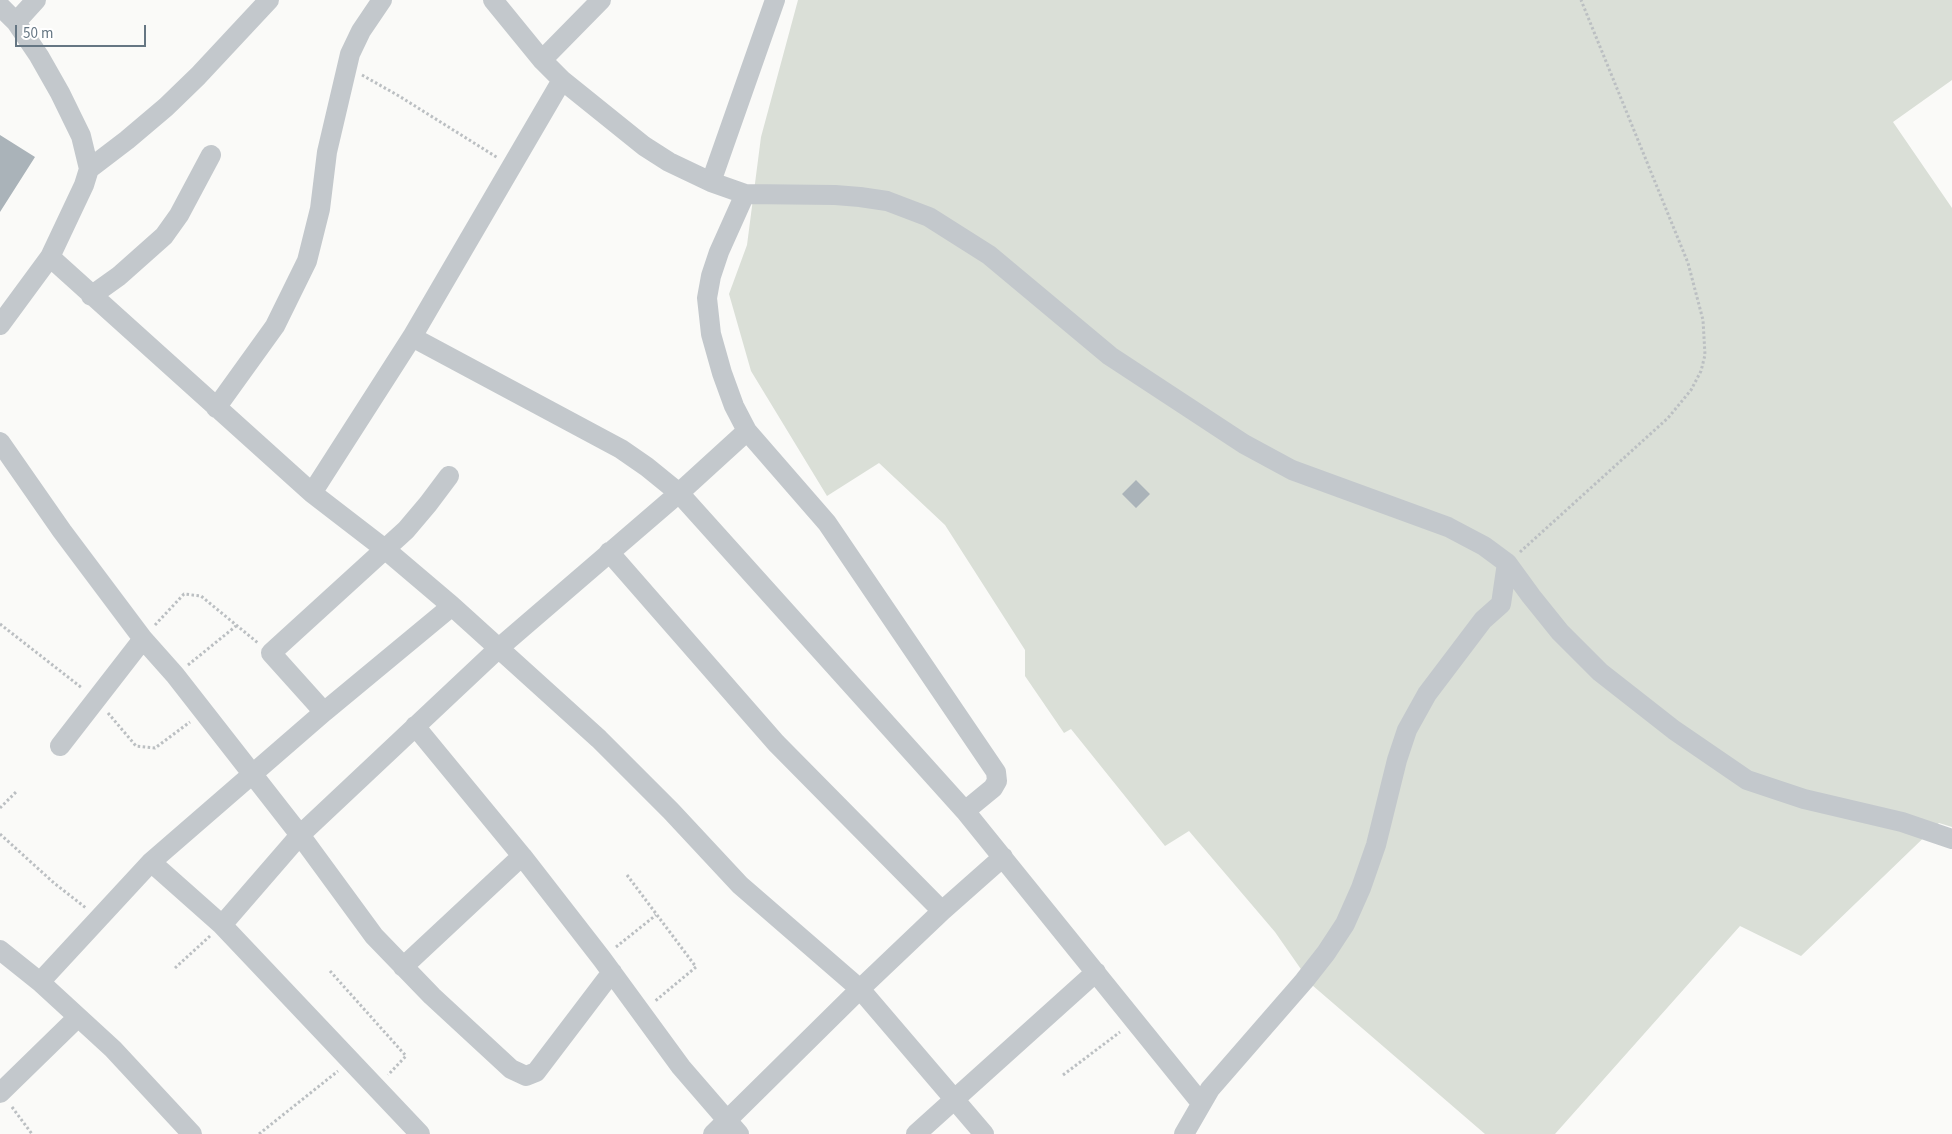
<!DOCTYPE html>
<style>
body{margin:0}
#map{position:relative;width:1952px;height:1134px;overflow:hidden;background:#fafaf8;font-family:"Source Sans 3",sans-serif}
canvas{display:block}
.scale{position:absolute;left:15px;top:25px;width:131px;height:22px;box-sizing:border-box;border:2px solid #657683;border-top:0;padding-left:6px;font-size:15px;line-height:18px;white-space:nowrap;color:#657683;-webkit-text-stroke:4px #fff;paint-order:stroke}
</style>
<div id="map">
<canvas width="1952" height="1134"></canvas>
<div class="scale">50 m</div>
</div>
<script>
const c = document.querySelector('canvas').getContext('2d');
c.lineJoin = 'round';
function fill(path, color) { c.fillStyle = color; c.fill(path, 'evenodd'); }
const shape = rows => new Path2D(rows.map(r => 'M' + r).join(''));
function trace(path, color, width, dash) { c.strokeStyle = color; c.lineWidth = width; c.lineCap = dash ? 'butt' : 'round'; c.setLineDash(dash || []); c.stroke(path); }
const green = shape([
 [798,0,1952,0,1952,80,1893,122,1952,208,1952,827,1939,823,1801,956,1740,926,1555,1134,1485,1134,1312,985,1275,932,1189,831,1165,846,1071,729,1064,733,1025,676,1025,650,945,525,879,463,827,496,751,371,729,294,747,245,761,137]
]);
const building = shape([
 [0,135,35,157,0,212],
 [1136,480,1150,494,1136,508,1122,494]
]);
const path = shape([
 [362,75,399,96,498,158],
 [1520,552,1668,418,1691,390,1701,371,1705,355,1703,320,1688,263,1581,0],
 [0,624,82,688],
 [155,625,184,594,201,596,258,643],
 [188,665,236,626],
 [108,713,136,746,155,748,190,722],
 [0,808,17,791],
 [0,834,54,883,86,908],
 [627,875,696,967,654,1002],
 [616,947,656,915],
 [175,968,210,936],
 [330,971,406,1056,388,1075],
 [1063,1075,1120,1032],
 [12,1107,32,1134],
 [259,1134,338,1071]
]);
const street = shape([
 [493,0,542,60,562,80,644,146,669,162,711,182,745,194,835,195,860,197,887,201,929,217,989,255,1110,356,1244,444,1292,470,1448,527,1484,546,1507,563,1531,596,1560,632,1600,672,1674,730,1747,780,1804,799,1902,822,1952,839],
 [0,6,16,22,39,56,60,93,81,136,89,169,84,185,50,257,0,325],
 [16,22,36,0],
 [542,60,601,0],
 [89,169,127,140,166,107,198,76,269,0],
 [711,182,775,0],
 [745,194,719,252,711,276,707,298,711,334,722,373,734,406,747,431,827,523,996,772,997,781,993,788,965,811],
 [50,257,312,493,386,550,452,606,599,739,671,811,740,885,860,989,984,1134],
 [91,296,119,276,164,236,179,215,211,155],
 [412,337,621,449,647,467,679,493,965,811,1201,1103],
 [216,408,275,326,307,261,320,209,327,152,350,54,361,31,382,0],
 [0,442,62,531,143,639,175,675,300,835,374,936,432,996,511,1069,526,1076,536,1072,612,972],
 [312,493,412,337,562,80],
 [609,552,776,743,942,911],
 [324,712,271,653,406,530,428,504,449,476],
 [415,726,522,856,602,959,681,1067,739,1134],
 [60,746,143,639],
 [151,862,222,925,420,1134],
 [222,925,300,835,500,647,679,493,747,431],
 [0,950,40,982,113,1049,192,1134],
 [403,967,522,856],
 [40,982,151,862,324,712,452,606],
 [0,1093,78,1017],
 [713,1134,860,989,942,911,1003,857],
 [916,1134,1096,972],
 [1184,1134,1210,1089,1304,981,1326,953,1345,924,1361,888,1376,845,1397,760,1407,730,1427,694,1483,620,1501,604,1507,563]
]);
fill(green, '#dadfd7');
fill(building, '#aab3b9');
trace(path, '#bbbfc2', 3, [2.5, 2.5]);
trace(street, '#c3c8cc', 20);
</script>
